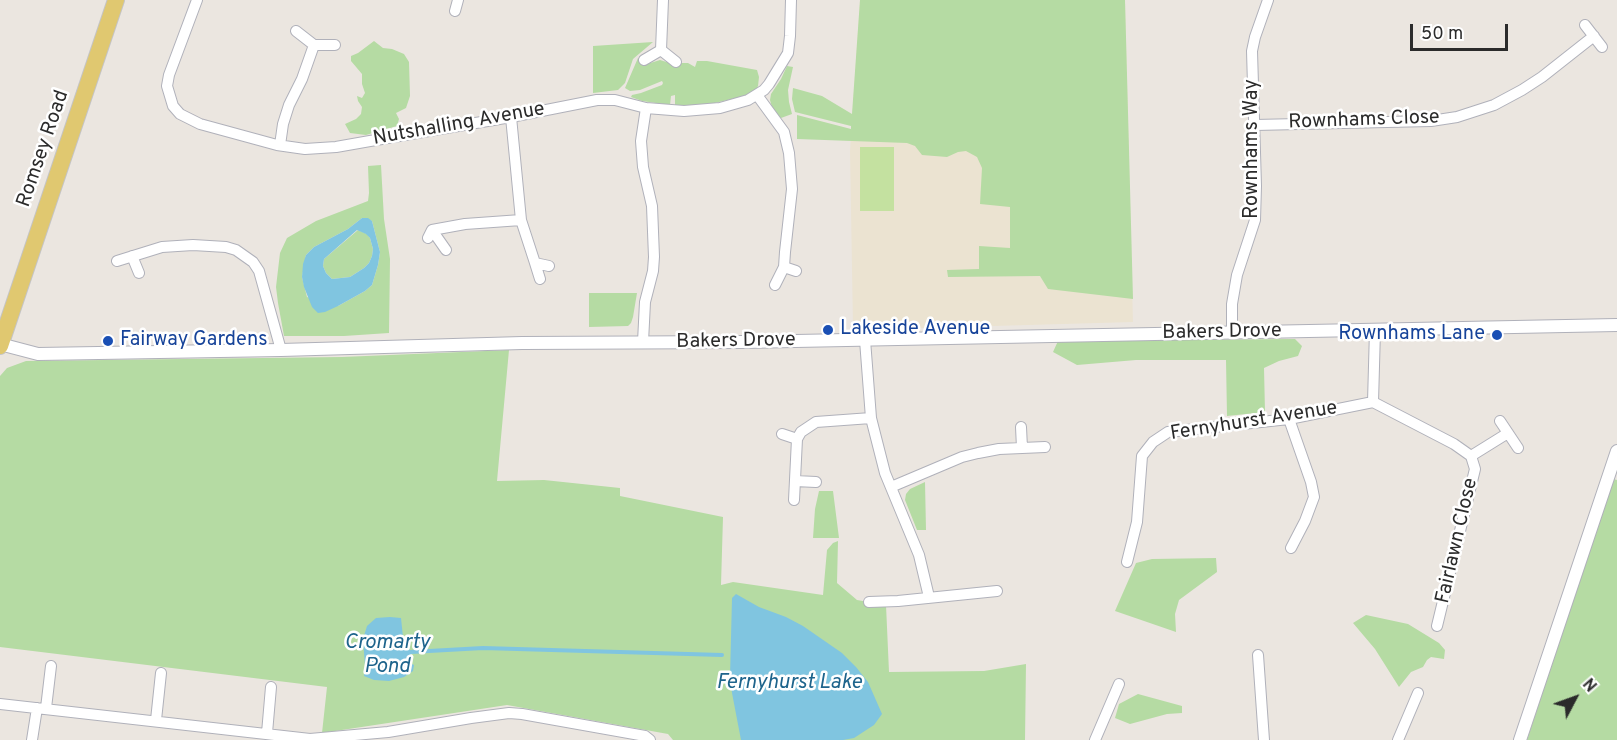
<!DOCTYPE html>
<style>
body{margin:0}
#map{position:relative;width:1617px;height:740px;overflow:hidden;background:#ebe6e0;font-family:Overpass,sans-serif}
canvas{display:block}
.north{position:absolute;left:1545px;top:668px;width:60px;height:60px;-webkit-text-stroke:4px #fff;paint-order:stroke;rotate:49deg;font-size:16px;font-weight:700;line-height:24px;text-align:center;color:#2b2b2b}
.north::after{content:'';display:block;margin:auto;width:21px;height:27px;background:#2b2b2b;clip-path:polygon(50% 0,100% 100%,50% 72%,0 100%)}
.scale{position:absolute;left:1410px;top:24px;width:98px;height:27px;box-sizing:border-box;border:3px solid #2b2b2b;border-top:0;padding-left:8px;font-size:18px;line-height:21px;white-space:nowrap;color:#2b2b2b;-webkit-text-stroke:4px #fff;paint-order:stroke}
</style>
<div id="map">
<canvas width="1617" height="740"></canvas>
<div class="north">N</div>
<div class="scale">50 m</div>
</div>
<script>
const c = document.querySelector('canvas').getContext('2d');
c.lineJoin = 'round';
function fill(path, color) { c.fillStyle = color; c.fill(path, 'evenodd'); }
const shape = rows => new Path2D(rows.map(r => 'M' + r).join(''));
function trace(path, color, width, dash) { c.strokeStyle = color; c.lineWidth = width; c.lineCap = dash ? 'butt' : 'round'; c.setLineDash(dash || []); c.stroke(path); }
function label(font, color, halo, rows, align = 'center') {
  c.font = font + ' Overpass,sans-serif'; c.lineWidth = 5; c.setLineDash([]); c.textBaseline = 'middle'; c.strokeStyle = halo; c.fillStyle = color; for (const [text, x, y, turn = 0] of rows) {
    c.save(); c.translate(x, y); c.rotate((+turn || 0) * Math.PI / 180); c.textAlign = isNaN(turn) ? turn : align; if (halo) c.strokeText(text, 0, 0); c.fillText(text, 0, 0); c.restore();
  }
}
const education = shape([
 [860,0,1125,0,1133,322,853,330,850,151]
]);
const green = shape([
 [860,0,1125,0,1133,299,1048,289,1040,276,948,277,947,270,979,269,979,246,1010,248,1010,207,980,204,982,168,977,157,966,151,958,152,947,157,922,155,915,146,907,143,797,139,797,115,851,129,851,126,795,112,792,99,793,88,822,96,852,114],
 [374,41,383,48,392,49,404,54,409,62,410,96,406,108,396,113,399,119,397,126,366,135,350,133,345,124,356,119,361,114,362,107,358,101,357,96,362,98,365,93,362,84,362,74,351,61,351,56,358,53],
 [653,42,633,59,625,83,618,90,593,93,593,46],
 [638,58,644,65,660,60,673,64,681,63,688,63,695,67,697,61,707,61,757,70,759,77,758,86,754,93,745,96,706,105,675,105,675,95,671,96,670,105,642,101,631,97,632,95,641,93,662,85,663,83,662,81,640,90,630,91,625,88],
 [787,66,793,67,788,90,789,102,792,114,781,118,773,111,770,100,771,94,781,79],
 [381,165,384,219,390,259,389,333,344,336,284,336,278,303,276,287,280,253,287,238,316,221,368,201,369,193,368,166],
 [362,218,372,221,380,252,378,265,372,285,365,291,338,306,307,297,302,277,306,255,314,247,348,229],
 [358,230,367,234,370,238,373,249,372,256,369,263,364,268,350,277,332,279,326,273,323,266,324,259],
 [637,293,633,317,631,323,628,326,589,327,589,293],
 [1295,339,1302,346,1298,356,1279,361,1264,368,1265,412,1227,416,1226,360,1136,360,1077,365,1053,352,1058,341],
 [509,350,497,481,544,480,620,488,620,496,723,517,721,585,733,582,823,595,827,550,833,543,838,541,837,583,857,600,886,605,889,672,984,671,1026,664,1025,740,673,740,668,734,507,705,322,733,327,687,0,647,0,376,7,368,26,361,342,357],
 [1613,479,1617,480,1617,740,1527,740],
 [925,482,926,530,917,530,905,500,906,494,910,489],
 [819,491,833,491,839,538,813,538,815,509],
 [1216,558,1217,572,1179,600,1175,614,1176,632,1115,611,1136,563,1152,559],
 [1366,615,1408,624,1439,643,1445,650,1444,659,1431,657,1427,660,1423,667,1411,672,1399,687,1375,649,1353,623],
 [1138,694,1182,706,1182,713,1167,714,1130,724,1115,718,1119,704]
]);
const pitch = shape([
 [860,147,894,147,894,211,860,211]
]);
const water = shape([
 [362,218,368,218,372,221,380,252,378,265,372,285,365,291,338,306,325,312,318,313,312,307,304,287,302,277,303,264,306,255,314,247,348,229],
 [357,230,366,234,370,238,373,249,372,256,369,263,364,268,350,277,332,279,326,273,323,266,324,259],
 [736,594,759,607,786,617,803,626,842,653,856,667,868,682,882,714,874,725,854,738,843,740,741,740,732,693,730,677,732,598],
 [390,617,401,618,403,637,411,652,410,663,414,665,413,671,404,677,389,681,374,680,364,676,365,666,363,639,367,626,376,618]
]);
const stream = shape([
 [411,652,483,648,722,655]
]);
const minor = shape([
 [197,0,169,75,167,86,173,106,180,114,200,124,277,145,305,149,336,147,370,141,511,117,597,100,615,100,646,108,684,111,720,108,748,100,764,90,769,84,788,53,790,36,791,0],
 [455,11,458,0],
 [1585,25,1602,47],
 [296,31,314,45],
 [661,50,676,62],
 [644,60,661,50,663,0],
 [757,95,784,132,789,153,792,189,785,252,784,267,775,285],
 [511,117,521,220,535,263,549,266],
 [1255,125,1431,121,1457,117,1494,105,1522,90,1542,77,1594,36],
 [280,145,283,124,289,105,302,79,314,45,335,45],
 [432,230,446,250],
 [428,238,432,230,465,224,521,220],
 [132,256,139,273],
 [117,261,162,247,193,245,226,247,236,250,253,262,259,271,281,350],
 [535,263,540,279],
 [784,267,796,271],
 [1232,333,1232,304,1237,275,1255,220,1256,186,1252,51,1255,37,1268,0],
 [865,340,871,418,885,473,919,555,929,597],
 [643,342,645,302,653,271,654,257,652,206,643,167,641,141,646,108],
 [1373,402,1454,444,1471,456,1475,469,1437,626],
 [1289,419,1311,482,1314,497,1305,521,1291,548],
 [1500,421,1518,448],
 [1021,427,1022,448],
 [782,434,797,439],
 [1471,456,1508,433],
 [795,481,816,482],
 [891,487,962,457,978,453,999,449,1045,447],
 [794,500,797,439,801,432,816,422,871,418],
 [1127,562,1137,522,1142,456,1153,442,1168,432,1289,419,1373,402,1375,330],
 [869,602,898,601,997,591],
 [1258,655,1264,740],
 [0,704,310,739,388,732,471,718,509,713,522,714,645,736,650,740],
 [46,708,51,666],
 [156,720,161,673],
 [267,733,271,687],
 [32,740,37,708],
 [1095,740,1119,684],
 [1398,740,1418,693]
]);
const tertiary = shape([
 [0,344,38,354,281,350,522,343,744,342,1617,325],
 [1520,740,1617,451]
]);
const primary = shape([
 [0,346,116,0]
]);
const markers = [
 [828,330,6,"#1a4fb4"],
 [1497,335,6,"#1a4fb4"],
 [108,341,6,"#1a4fb4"]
];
const streetNames = [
 ["Rownhams Close",1364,121,-2],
 ["Nutshalling Avenue",459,125,-10],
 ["Romsey Road",44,149,-71],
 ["Rownhams Way",1253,149,-90],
 ["Bakers Drove",1222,333,-1],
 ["Bakers Drove",736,342,-1],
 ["Fernyhurst Avenue",1254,422,-9],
 ["Fairlawn Close",1458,541,-77]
];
const transitNames = [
 ["Lakeside Avenue",840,330],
 ["Rownhams Lane",1485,335,"right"],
 ["Fairway Gardens",120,341]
];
const waterNames = [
 ["Cromarty",387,644],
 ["Pond",387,668],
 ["Fernyhurst Lake",789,684]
];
fill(education, '#ebe3d1');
fill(green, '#b5dba3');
fill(pitch, '#c4e1a0');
fill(water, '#80c5e0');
trace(stream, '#80c5e0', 4);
trace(minor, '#b0b1ba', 12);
trace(tertiary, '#b0b1ba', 14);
trace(primary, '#c4c4c4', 18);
trace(minor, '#fff', 10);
trace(tertiary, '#fff', 12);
trace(primary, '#e0c870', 16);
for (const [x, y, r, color] of markers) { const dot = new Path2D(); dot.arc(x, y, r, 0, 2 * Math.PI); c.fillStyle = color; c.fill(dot); trace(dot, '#fff', 2); }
label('20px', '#2b2b2b', '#fff', streetNames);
label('20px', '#164399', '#fff', transitNames, 'left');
label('italic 21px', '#1e648c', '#fff', waterNames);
</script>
